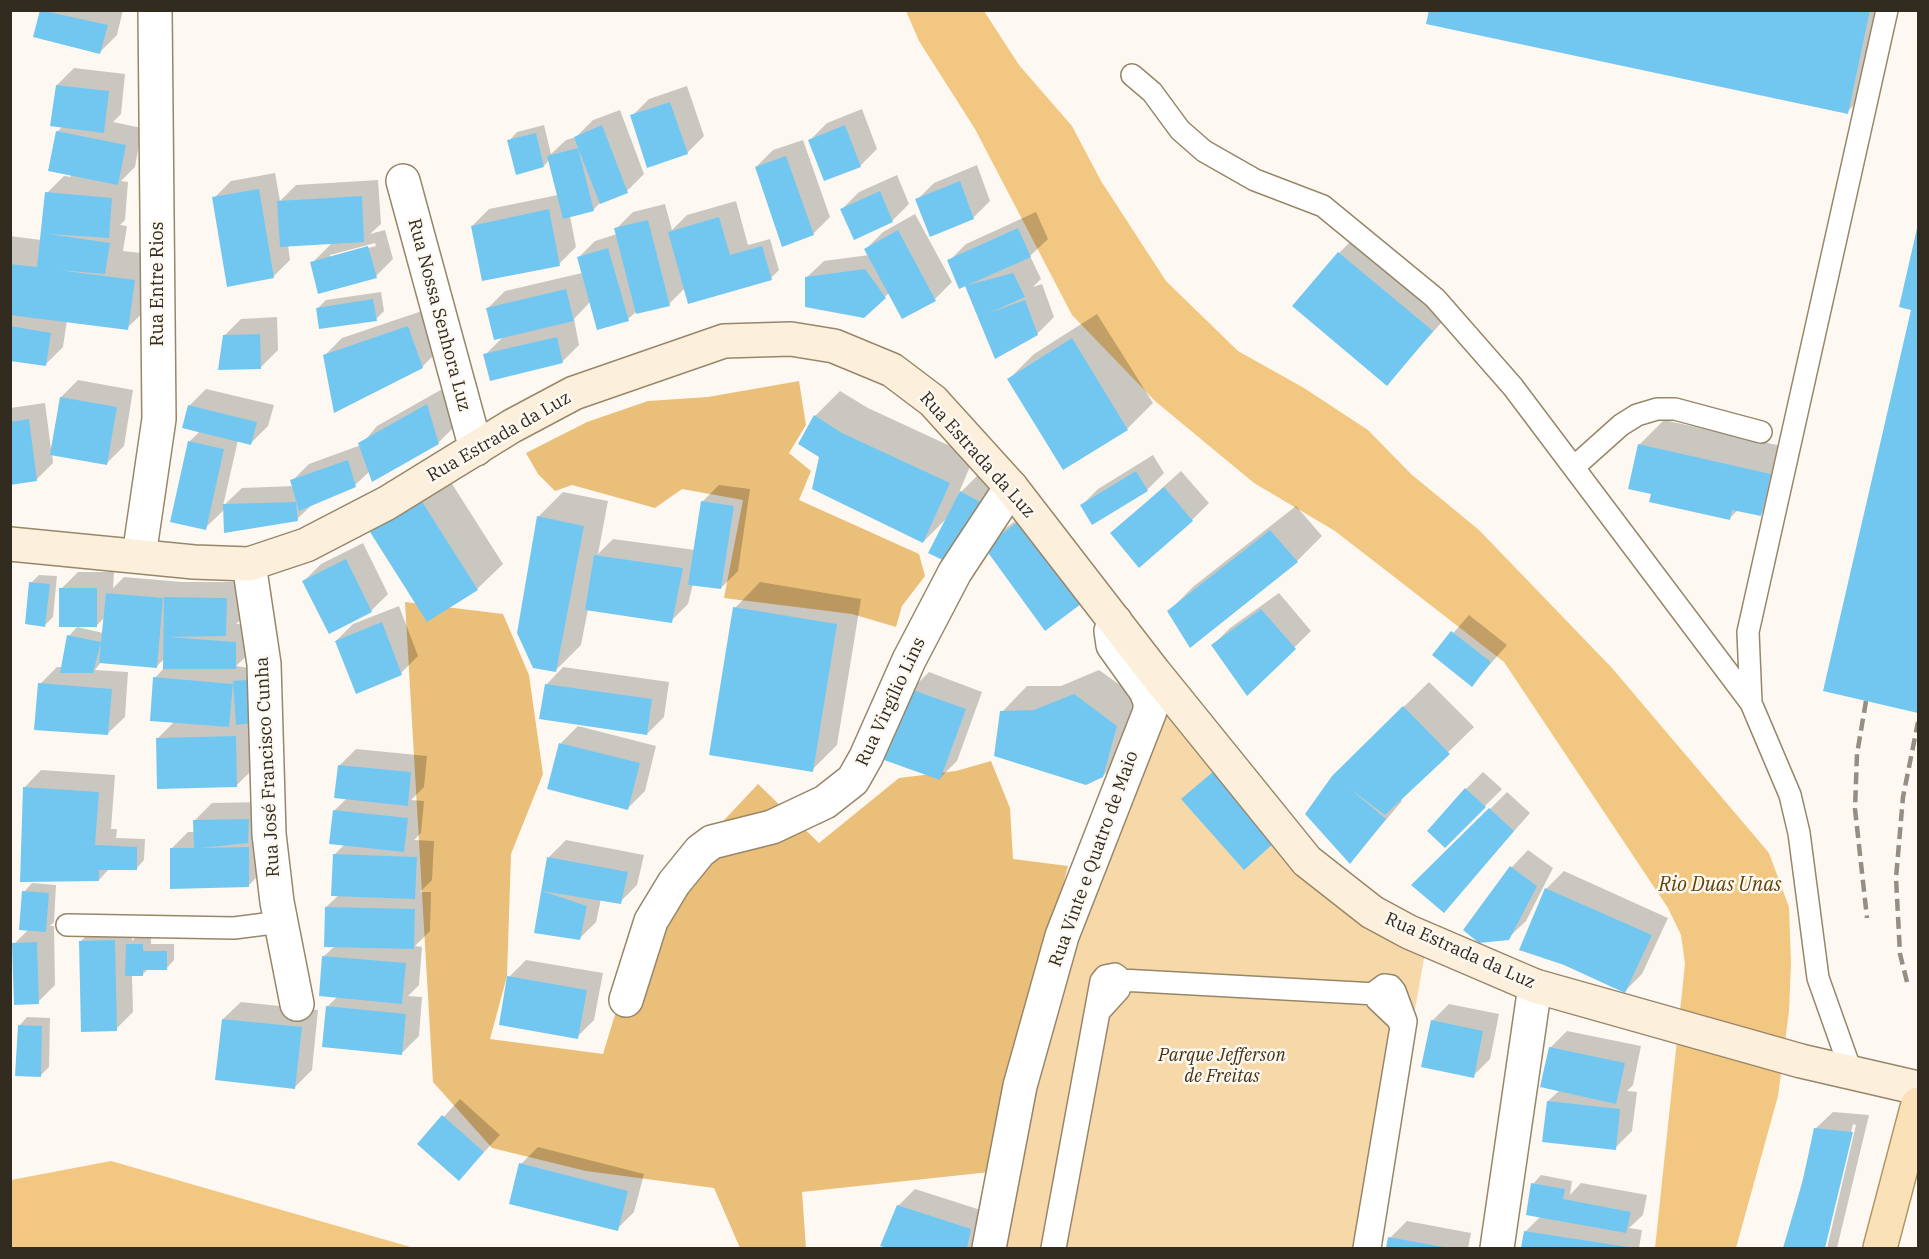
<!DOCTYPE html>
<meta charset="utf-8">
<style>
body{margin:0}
#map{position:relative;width:1929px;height:1259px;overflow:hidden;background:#fdf9f2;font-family:"IBM Plex Serif",serif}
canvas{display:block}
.frame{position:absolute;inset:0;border:12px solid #322b1f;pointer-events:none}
</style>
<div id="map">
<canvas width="1929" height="1259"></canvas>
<div class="frame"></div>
</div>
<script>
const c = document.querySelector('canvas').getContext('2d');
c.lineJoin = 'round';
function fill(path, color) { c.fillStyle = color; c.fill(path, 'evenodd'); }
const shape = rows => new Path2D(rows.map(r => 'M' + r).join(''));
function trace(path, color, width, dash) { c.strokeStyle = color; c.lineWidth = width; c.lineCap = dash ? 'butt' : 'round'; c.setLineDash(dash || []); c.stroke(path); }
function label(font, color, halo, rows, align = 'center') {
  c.font = font + ' "IBM Plex Serif",serif'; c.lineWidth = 5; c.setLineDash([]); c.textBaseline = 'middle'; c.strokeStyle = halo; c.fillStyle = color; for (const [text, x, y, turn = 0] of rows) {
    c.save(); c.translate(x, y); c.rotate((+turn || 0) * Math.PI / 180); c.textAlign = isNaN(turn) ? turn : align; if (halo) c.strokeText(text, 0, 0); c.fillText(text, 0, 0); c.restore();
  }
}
const green = shape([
 [1168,709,1425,953,1373,1248,1005,1248,1053,1003]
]);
const forest = shape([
 [799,381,806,425,789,453,811,471,799,500,919,554,925,576,902,606,896,627,852,614,724,598,743,500,682,489,655,508,572,485,555,491,538,474,526,453,587,422,648,401,708,397],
 [405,602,503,614,529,675,543,774,511,854,507,976,490,1039,603,1054,650,899,758,784,819,843,899,778,956,771,991,761,1010,808,1013,859,1068,866,990,1172,802,1192,806,1248,740,1248,714,1188,586,1171,492,1148,433,1082]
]);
const water = shape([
 [906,11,984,11,1019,65,1072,126,1101,181,1166,281,1238,351,1304,388,1368,430,1411,474,1479,530,1612,668,1769,853,1789,907,1791,963,1789,1011,1778,1096,1736,1248,1655,1248,1685,964,1681,935,1668,908,1504,662,1335,531,1254,483,1155,401,1072,315,975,129,919,41],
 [111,1161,414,1248,11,1248,11,1180]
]);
const shadow = shape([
 [41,10,123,10,117,35,100,52],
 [1431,10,1895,10,1880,80,1847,112],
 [74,68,125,74,121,114,113,122,142,128,135,167,121,181,128,182,125,220,120,225,127,226,123,251,159,255,153,303,127,328,67,320,63,347,46,364,10,359,10,236,41,240,47,193,64,176,71,177,57,132,63,126,57,85],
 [687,86,704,136,687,153,632,116,649,99],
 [862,109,877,149,860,166,810,140,827,123],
 [620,110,644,174,627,191,601,202,593,210,570,216,576,247,559,264,472,226,489,209,558,195,549,160,544,166,509,141,517,132,544,125,551,154,566,140,576,137,593,120],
 [803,140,830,217,813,234,756,167,773,150],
 [977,165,990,201,973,218,917,200,934,183],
 [275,173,280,201,296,185,378,180,381,224,370,234,385,230,393,259,376,276,312,263,332,243,288,245,290,260,273,277,214,198,231,181],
 [375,243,376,246,330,258,330,255],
 [897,175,909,204,892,221,842,209,859,192],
 [736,201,748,245,770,239,779,270,771,278,685,288,669,304,637,311,628,319,590,302,574,319,579,345,562,362,485,355,504,336,488,308,505,291,582,273,578,258,595,241,617,234,616,229,633,212,665,204,672,230,687,215],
 [1036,212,1048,239,1030,256,1041,279,1033,287,1042,284,1054,317,1037,334,996,356,966,284,949,261,966,244],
 [915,214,952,282,935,299,889,293,863,317,806,278,824,261,869,255,866,249,883,232],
 [1918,227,1918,711,1825,689,1913,309,1900,306],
 [1364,228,1457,305,1387,384,1339,253],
 [381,292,384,311,376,319,318,308,326,300],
 [425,310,439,350,422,367,325,355,342,338],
 [1097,314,1153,403,1128,428,1064,468,1009,379,1034,354],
 [277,317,278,350,261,367,224,336,241,319],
 [78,380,133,390,124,446,107,463,52,453,53,463,36,480,10,484,10,408,45,403,51,449,61,397],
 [444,388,455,426,438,443,370,471,355,485,314,503,297,519,225,509,205,528,189,442,200,431,189,406,206,389,274,405,268,426,251,443,238,440,223,506,242,488,294,486,292,481,309,464,361,445,377,426],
 [840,391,868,408,974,457,958,495,978,475,1000,486,970,547,947,518,923,542,821,456,815,416],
 [1664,420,1795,449,1786,489,1761,514,1738,510,1730,518,1652,493,1639,445],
 [1153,455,1164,473,1147,490,1081,506,1098,489],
 [1181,471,1209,503,1192,520,1112,533],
 [447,476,503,564,477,589,428,620,372,532,397,507],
 [719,485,750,489,738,571,721,588,693,584,688,604,671,621,588,609,581,645,556,670,538,517,563,492,608,501,598,554,613,539,695,550,702,502],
 [1037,505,1097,586,986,547,1003,530],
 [1296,506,1322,536,1297,561,1190,646,1169,611,1194,586],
 [363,543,388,594,371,611,304,581,321,564],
 [78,572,114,572,113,588,124,577,182,582,243,582,243,617,236,624,252,625,252,651,236,666,249,668,253,769,236,786,158,738,175,721,155,678,164,668,164,659,156,667,101,662,95,670,128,672,125,717,107,734,40,684,57,667,62,667,69,636,77,627,103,633,105,617,96,626,61,589],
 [39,575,57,576,53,617,45,625,31,583],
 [760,582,861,599,837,745,812,770,735,608],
 [1279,593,1311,631,1247,694,1213,645,1230,628],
 [399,606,418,656,401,673,336,641,353,624],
 [1469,615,1507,645,1472,685,1434,655],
 [563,667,669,682,664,717,647,734,546,685],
 [1099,670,1141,700,1128,750,1103,776,1002,712,1027,686,1061,686],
 [929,672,982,692,957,761,940,778,912,689],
 [1429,682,1474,727,1400,799,1402,801,1350,862,1334,776],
 [578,726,656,746,645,791,628,808,561,743],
 [356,749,427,756,424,787,411,800,424,801,421,833,414,840,434,841,432,880,420,892,431,892,430,931,415,946,422,947,419,985,408,996,422,997,419,1036,402,1053,327,1007,338,996,323,957,335,946,326,907,339,895,334,855,345,844,334,811,347,798,339,766],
 [41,770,115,775,111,829,117,829,116,838,145,839,144,860,136,869,110,868,99,880,24,788],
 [1483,772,1502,789,1445,846,1466,789],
 [1507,792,1530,813,1444,911,1414,885],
 [265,802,266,868,249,885,171,849,188,832,195,832,195,820,212,803],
 [566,840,644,855,637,885,620,902,601,899,596,922,579,939,536,932,549,857],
 [1528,850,1553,868,1526,921,1508,938,1465,930,1512,867],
 [1564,871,1668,918,1642,974,1625,991,1565,963,1521,949,1547,888],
 [32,883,56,885,54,922,50,926,54,926,55,985,38,1002,14,944,29,929,24,892],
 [131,924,132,941,136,937,151,937,151,944,174,944,174,960,166,969,148,969,142,975,132,975,133,1012,116,1029,80,942,97,925],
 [526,960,603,973,594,1020,577,1037,509,977],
 [241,1002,318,1010,312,1070,295,1087,223,1019],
 [1449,1004,1499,1014,1490,1059,1473,1076,1432,1021],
 [27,1017,50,1018,49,1067,41,1075,19,1026],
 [1567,1031,1641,1046,1633,1085,1627,1091,1637,1092,1632,1131,1615,1148,1548,1101,1560,1090,1550,1048],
 [460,1099,500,1135,459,1179,419,1144],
 [1833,1112,1869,1115,1837,1248,1827,1248,1856,1125,1853,1124,1824,1248,1786,1248,1815,1129],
 [538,1147,644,1174,634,1212,617,1229,521,1164],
 [1541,1175,1572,1181,1570,1195,1581,1183,1647,1195,1643,1215,1629,1228,1642,1230,1639,1248,1523,1248,1525,1232,1541,1216,1533,1184],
 [915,1189,987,1212,979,1248,893,1248,882,1245,898,1206],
 [1407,1221,1471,1233,1468,1248,1388,1248,1390,1238]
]);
const building = shape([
 [40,10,108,25,100,54,33,37],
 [1429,10,1870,10,1848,114,1426,24],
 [56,85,109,91,104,133,50,126],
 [670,102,688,154,647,168,630,115],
 [602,125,628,193,600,204,578,148,594,211,563,219,547,156,578,148,574,137],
 [845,125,861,167,824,181,808,140],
 [56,131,126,145,118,185,48,171],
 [536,133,544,167,516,175,507,140],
 [786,156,814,235,782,247,755,167],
 [960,181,974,219,930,237,915,199],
 [259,189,274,278,227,287,212,197],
 [880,191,893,222,854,240,840,209],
 [45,192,112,198,109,238,49,234,110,243,105,274,58,270,135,280,128,330,10,315,10,264,37,267],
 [362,196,364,242,280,247,277,201],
 [549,209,560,266,482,281,471,226],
 [719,217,730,255,762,246,772,280,688,304,668,232],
 [648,220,670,306,636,314,614,228],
 [1918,224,1918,713,1823,691,1911,310,1899,307],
 [1018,228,1031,257,959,289,947,260],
 [898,230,936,301,902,319,864,249],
 [368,246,377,278,318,294,310,262],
 [608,248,629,321,597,330,577,257],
 [1338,252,1433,331,1387,386,1292,306],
 [865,269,886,298,864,318,805,307,805,277],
 [1013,273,1025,297,989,313,1025,300,1038,335,995,359,965,286],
 [566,289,574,321,494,340,486,308],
 [373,299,377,321,319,329,316,308],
 [10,326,51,333,46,366,10,361],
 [408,326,423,368,334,413,323,355],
 [260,334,261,369,218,370,223,335],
 [557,337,563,363,490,381,483,354],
 [1072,338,1128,430,1063,470,1007,379],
 [60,397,117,407,107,465,50,455],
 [427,404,439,444,372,482,358,443],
 [188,405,257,422,251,445,182,428],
 [814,415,842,433,950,483,923,543,812,489,819,457,798,444],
 [29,419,37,481,10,485,10,422],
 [188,441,224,449,206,530,170,522],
 [1638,444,1771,474,1761,516,1732,510,1730,520,1649,502,1651,494,1628,489],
 [348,460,356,487,299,511,290,480],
 [1136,471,1148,491,1092,525,1080,505],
 [1164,487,1193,521,1139,568,1110,533],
 [960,491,984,504,953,565,928,553],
 [421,500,478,590,427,622,370,532],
 [701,501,734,506,721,589,688,585],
 [296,502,298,521,224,533,223,504],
 [537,516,584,526,556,672,533,668,517,633],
 [1019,521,1081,604,1045,631,984,547],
 [1270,530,1298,562,1190,648,1167,611],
 [594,555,683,568,672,623,585,610],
 [346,559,372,612,329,634,302,581],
 [29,582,50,584,45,627,25,624],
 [59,588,97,588,97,627,59,627],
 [106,593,163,598,157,668,99,663,101,642,93,673,60,673,67,635,101,642],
 [164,597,227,598,226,636,168,637,236,642,236,669,163,669],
 [733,607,837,624,813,772,709,755],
 [1261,609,1296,649,1247,696,1211,645],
 [382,622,402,675,356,694,335,641],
 [1451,631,1491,662,1472,687,1432,655],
 [153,677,233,684,229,727,150,721],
 [259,679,263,722,236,725,233,681],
 [38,683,112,689,108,735,34,730],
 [545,684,652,699,647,735,539,719],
 [910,689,966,709,940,780,884,760],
 [1074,694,1117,726,1103,777,1086,785,994,756,1000,711,1034,710],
 [1403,706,1450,754,1385,815,1350,789,1386,819,1350,864,1305,814,1332,776],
 [236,736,237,787,157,789,156,738],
 [559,743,640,763,628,810,547,789],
 [338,765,411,772,408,806,334,798],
 [1214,771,1275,842,1244,870,1181,799],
 [23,787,99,792,95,845,78,844,137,847,137,870,99,870,99,881,20,882],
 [1465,788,1486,807,1445,848,1427,831],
 [1489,808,1514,831,1444,913,1411,885],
 [333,810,408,818,404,852,329,844],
 [249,819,248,843,201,848,249,847,249,887,170,889,170,848,194,848,193,820],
 [333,854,417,857,415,899,331,896],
 [547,857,628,872,621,904,542,891,587,906,580,940,534,933],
 [1510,866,1537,886,1509,940,1479,943,1463,930],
 [1545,888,1652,935,1625,993,1564,965,1519,950],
 [22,891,49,893,46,932,19,930],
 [325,907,415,909,414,949,324,947],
 [115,940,117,1031,81,1032,79,941],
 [37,942,39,1004,14,1005,12,943],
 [126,944,143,944,143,951,167,951,167,970,143,970,143,976,125,976],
 [322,956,406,963,402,1004,319,996],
 [507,976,587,990,578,1039,499,1025],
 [326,1006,406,1014,402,1055,322,1047],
 [222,1019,302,1027,295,1089,215,1080],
 [1431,1020,1483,1031,1474,1078,1421,1067],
 [18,1025,42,1026,41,1077,15,1076],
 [1549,1047,1625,1063,1616,1104,1540,1087],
 [1547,1101,1620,1109,1616,1150,1542,1142],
 [442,1115,484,1152,459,1181,417,1144],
 [1814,1128,1853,1132,1825,1248,1783,1248,1803,1180],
 [519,1163,628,1191,618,1231,509,1204],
 [1531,1183,1565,1189,1563,1199,1631,1212,1626,1233,1526,1215],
 [897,1205,971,1229,967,1248,888,1248,880,1246],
 [1524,1231,1628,1247,1628,1248,1521,1248],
 [1388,1237,1444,1247,1444,1248,1386,1248]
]);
const lane = shape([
 [1132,75,1152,92,1180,130,1204,151,1255,180,1323,206,1435,298,1513,387,1751,703,1790,795,1799,833,1818,978,1851,1071],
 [1574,467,1621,425,1637,415,1657,409,1675,409,1761,432],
 [1751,703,1748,632,1887,10],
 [67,925,234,928,281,922],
 [1121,980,1376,994],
 [1052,1248,1101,981,1105,976,1115,974,1119,977,1121,983,1119,990,1099,1012,1055,1248],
 [1364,1248,1401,1027,1398,1020,1377,1000,1377,990,1384,985,1391,986,1395,991,1406,1021,1370,1248]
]);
const street = shape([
 [403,181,476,449],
 [139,556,159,419,155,10],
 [249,564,264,664,269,834,277,902,297,1004],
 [626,1000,651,921,674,883,700,851,712,842,772,827,825,802,853,780,866,757,909,660,955,572,1011,487],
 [989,1248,1020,1086,1062,936,1150,711,1150,701,1146,691,1113,645,1111,631,1115,621],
 [1497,1248,1535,986]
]);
const secondary = shape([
 [10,544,194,562,249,564,306,545,387,503,512,426,574,393,724,341,791,339,834,346,892,370,933,401,1011,487,1154,672,1307,861,1372,912,1409,932,1535,986,1801,1061,1918,1088]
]);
const primary = shape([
 [1880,1248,1918,1104]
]);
const rail = shape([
 [1866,701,1857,754,1855,809,1867,918],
 [1907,982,1900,954,1896,878,1903,797,1918,722]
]);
const streetNames = [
 ["Rua Entre Rios",158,284,-90],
 ["Rua Nossa Senhora Luz",439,315,75],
 ["Rua Estrada da Luz",499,437,-30],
 ["Rua Estrada da Luz",977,455,48],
 ["Rua Virgílio Lins",891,702,-65],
 ["Rua José Francisco Cunha",268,767,-93],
 ["Rua Vinte e Quatro de Maio",1094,859,-70],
 ["Rua Estrada da Luz",1460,951,24]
];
const parkNames = [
 ["Parque Jefferson",1222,1056],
 ["de Freitas",1222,1077]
];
const waterNames = [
 ["Rio Duas Unas",1720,885]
];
fill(green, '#f7d9a9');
fill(forest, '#eabf79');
fill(water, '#f2c781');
fill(shadow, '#0003');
fill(building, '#72c7f0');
trace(lane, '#988669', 24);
trace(street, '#988669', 36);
trace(secondary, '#988669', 36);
trace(primary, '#b19464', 36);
trace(lane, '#fff', 21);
trace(street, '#fff', 33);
trace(secondary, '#fcf0dc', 33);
trace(primary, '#fae1b8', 33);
trace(rail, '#948e84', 4.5, [12, 6]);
label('18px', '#322b1f', '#fdf9f2', streetNames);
label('italic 18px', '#433112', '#fdf9f2', parkNames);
label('italic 20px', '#5d4106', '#fdf9f2', waterNames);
</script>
